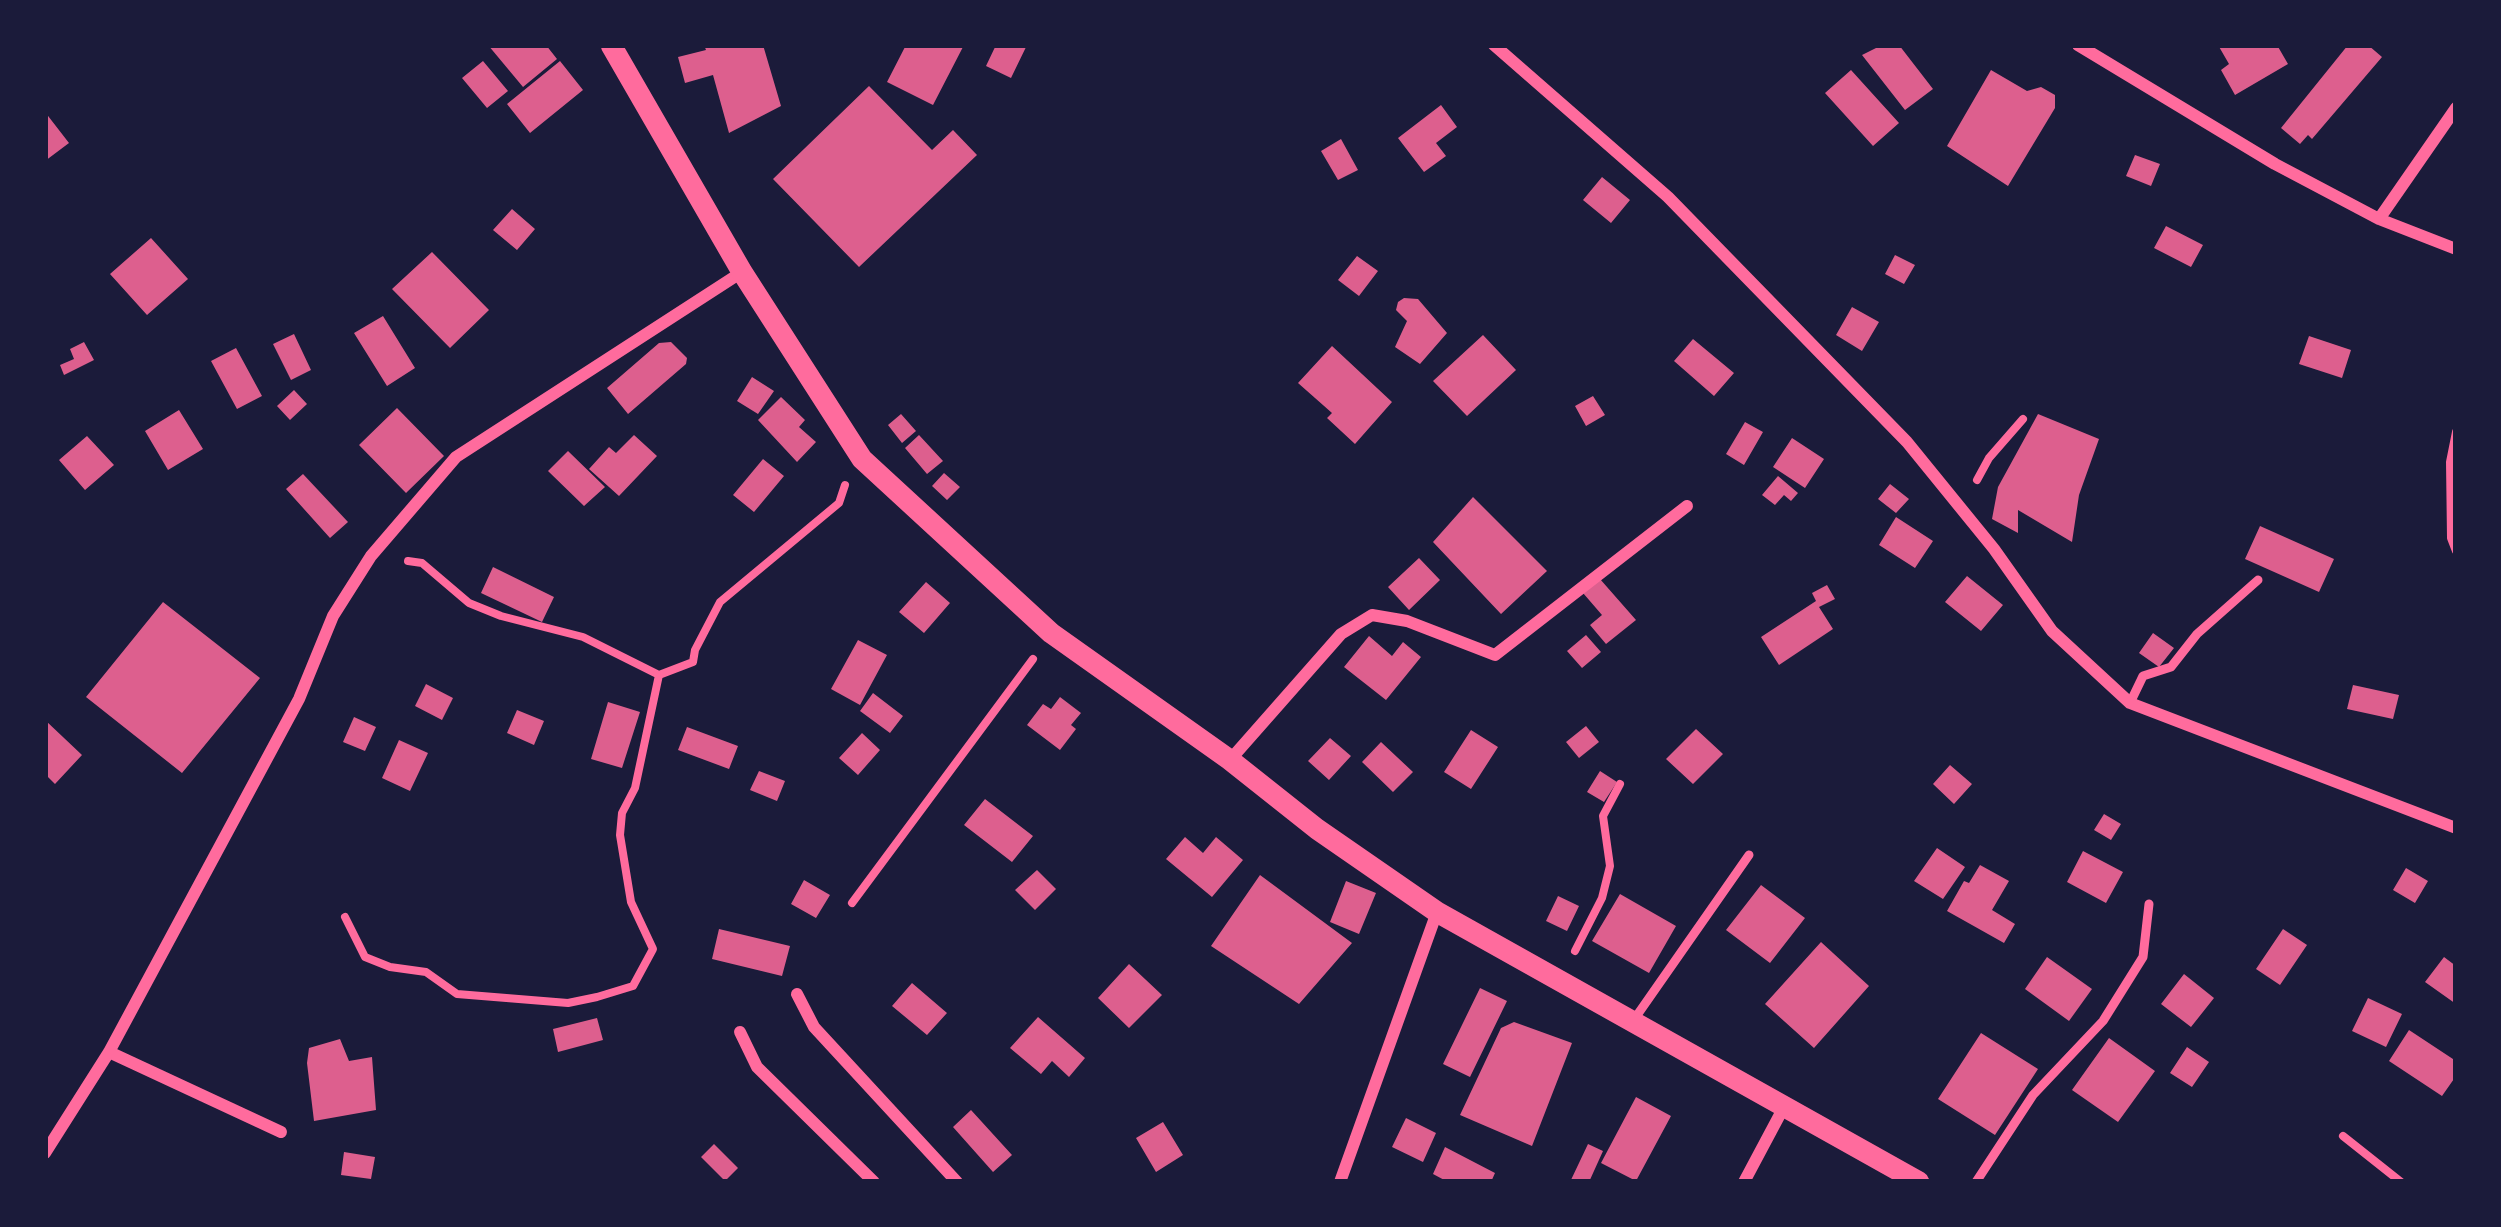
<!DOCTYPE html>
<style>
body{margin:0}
#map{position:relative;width:2501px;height:1227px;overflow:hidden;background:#1b1b3a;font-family:"PT Sans Narrow",sans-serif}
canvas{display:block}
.frame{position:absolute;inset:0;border:48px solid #1b1b3a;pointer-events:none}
</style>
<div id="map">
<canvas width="2501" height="1227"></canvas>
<div class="frame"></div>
</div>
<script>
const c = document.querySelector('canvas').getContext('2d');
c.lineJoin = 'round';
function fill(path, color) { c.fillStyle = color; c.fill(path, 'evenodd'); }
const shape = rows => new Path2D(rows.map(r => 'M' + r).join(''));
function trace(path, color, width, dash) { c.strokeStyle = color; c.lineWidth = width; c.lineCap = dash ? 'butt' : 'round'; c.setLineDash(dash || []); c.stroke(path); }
const building = shape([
 [488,45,546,45,557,59,523,87],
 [704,45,763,45,781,106,729,133,713,75,685,83,678,57,706,50],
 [906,45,964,45,933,105,887,82],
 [996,45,1027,45,1011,78,986,66],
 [1882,45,1899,45,1933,89,1905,110,1862,55],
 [2218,45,2277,45,2288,64,2235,95,2221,70,2229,64],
 [2348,45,2368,45,2382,57,2312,139,2308,135,2300,144,2281,128],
 [483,61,508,91,487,108,462,78],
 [560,61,583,90,530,133,507,104],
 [1851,70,1899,123,1873,146,1825,93],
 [1991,70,2027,91,2041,87,2055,95,2055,108,2008,186,1947,146],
 [869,86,932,150,953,130,977,155,859,267,773,179],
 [1441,105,1457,127,1436,143,1446,156,1424,172,1398,138],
 [45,112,69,143,45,161],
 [1341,139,1358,170,1338,180,1321,151],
 [2135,155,2160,164,2151,186,2126,176],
 [1602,177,1630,200,1611,223,1583,200],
 [512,209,535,229,517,250,493,230],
 [2166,226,2203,245,2191,267,2154,248],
 [151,238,188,279,147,315,110,274],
 [432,252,489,310,450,348,392,289],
 [1895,255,1915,265,1904,284,1885,274],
 [1357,256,1378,271,1359,296,1338,280],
 [1404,298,1418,299,1447,333,1420,364,1395,347,1407,321,1396,310,1398,302],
 [1852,307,1879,322,1862,351,1836,335],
 [383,316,415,368,387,386,354,333],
 [294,334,311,370,291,380,273,344],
 [1483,335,1516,370,1467,416,1433,381],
 [2309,336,2351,350,2342,378,2299,364],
 [1693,339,1734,373,1714,396,1674,361],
 [84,342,94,360,64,375,60,365,74,359,70,349],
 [671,342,687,358,686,364,628,414,607,388,659,343],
 [1332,346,1392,402,1355,444,1327,418,1332,413,1298,383],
 [236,348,262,396,237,409,211,361],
 [752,377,774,391,758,414,737,401],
 [294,390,307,404,290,420,277,406],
 [1593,396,1605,415,1586,426,1575,406],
 [781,397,805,420,799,427,816,442,797,462,758,420],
 [397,408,444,456,406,493,359,445],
 [179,410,203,449,168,470,145,431],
 [901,414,916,431,902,443,888,425],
 [2038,414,2099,439,2079,495,2072,542,2018,510,2018,533,1992,519,1998,487],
 [1745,422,1763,432,1744,465,1726,454],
 [634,435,657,456,619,496,589,469,609,447,616,453],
 [919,435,943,461,927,474,905,448],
 [87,436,114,465,85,490,59,460],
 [1792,438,1824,459,1805,488,1773,467],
 [568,451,605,487,584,506,548,471],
 [763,459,784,476,754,512,733,495],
 [944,473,960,487,947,500,932,486],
 [303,474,348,522,330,538,286,489],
 [1778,476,1798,493,1791,501,1784,495,1775,505,1762,495],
 [1890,484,1909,499,1896,513,1878,499],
 [1473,497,1547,571,1501,614,1433,542],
 [1896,517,1933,541,1915,568,1879,545],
 [2260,526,2334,559,2319,592,2245,559],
 [1419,558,1440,580,1409,610,1388,587],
 [493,567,554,597,542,622,481,593],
 [1967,576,2003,605,1981,631,1945,602],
 [1600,579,1636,620,1606,644,1590,625,1602,615,1583,593],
 [926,582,950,603,924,633,899,612],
 [1827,585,1835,599,1819,607,1833,629,1779,665,1761,637,1816,601,1812,593],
 [163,602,260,678,182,773,86,697],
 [2153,633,2174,648,2159,667,2139,653],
 [1586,635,1601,652,1582,668,1567,651],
 [1369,636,1392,656,1403,642,1421,657,1386,700,1344,667],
 [858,640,887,655,860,705,831,689],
 [426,684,453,698,442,720,415,706],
 [2353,685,2399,695,2393,719,2347,709],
 [873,693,903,716,890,733,860,711],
 [1060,697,1081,713,1071,725,1076,729,1060,750,1027,725,1043,704,1051,709],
 [608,702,640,712,622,768,591,759],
 [517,710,544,721,534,745,507,733],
 [354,717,376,727,365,751,343,742],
 [45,720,82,755,55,784,45,774],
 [1586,726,1599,742,1579,758,1566,742],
 [687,727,738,746,729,769,678,750],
 [1696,729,1723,754,1693,784,1666,759],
 [1471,730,1498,747,1471,789,1444,772],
 [862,733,880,750,858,775,839,758],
 [1330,738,1351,756,1329,780,1308,761],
 [399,740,428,753,410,791,382,778],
 [1381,742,1413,772,1393,792,1362,762],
 [1950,765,1972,784,1954,804,1933,784],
 [759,771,785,781,777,801,750,790],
 [1600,771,1617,782,1604,802,1587,792],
 [985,799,1033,836,1012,862,964,825],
 [2104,814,2121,824,2111,840,2094,830],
 [1185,837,1203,853,1216,837,1243,860,1212,897,1166,859],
 [1937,848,1965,867,1943,899,1914,881],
 [2083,851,2123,872,2106,903,2067,882],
 [1980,865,2009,881,1992,910,2015,924,2004,943,1947,911,1964,881,1969,883],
 [2406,868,2428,881,2415,903,2393,890],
 [1037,870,1056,889,1035,910,1015,890],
 [1260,875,1352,943,1299,1004,1211,946],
 [804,880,830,895,816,918,791,904],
 [1346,881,1376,893,1359,934,1330,922],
 [1761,885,1805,918,1770,963,1726,930],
 [1620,894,1676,926,1649,973,1592,941],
 [1558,896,1579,906,1567,931,1546,921],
 [719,929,790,946,782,976,712,959],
 [2283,929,2307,945,2280,985,2256,969],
 [1821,942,1869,986,1814,1048,1765,1004],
 [2047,957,2092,989,2069,1021,2025,989],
 [2444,957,2456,966,2456,1004,2425,982],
 [1129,964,1162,995,1129,1028,1098,998],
 [2184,974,2214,998,2191,1027,2161,1004],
 [912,983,947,1013,927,1035,892,1006],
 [1480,988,1507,1001,1470,1077,1443,1064],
 [2368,998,2402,1014,2386,1047,2352,1031],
 [1038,1017,1085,1058,1069,1077,1052,1061,1041,1074,1010,1048],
 [597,1018,603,1040,558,1052,553,1029],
 [1514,1022,1572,1043,1532,1146,1460,1115,1501,1028],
 [2409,1030,2456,1061,2456,1076,2442,1096,2389,1061],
 [1981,1033,2038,1069,1995,1135,1938,1099],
 [2109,1038,2155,1071,2118,1122,2072,1090],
 [340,1039,349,1061,372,1057,376,1110,314,1121,307,1063,309,1048],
 [2187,1047,2209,1062,2192,1087,2170,1073],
 [1636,1097,1671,1116,1636,1181,1601,1163],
 [971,1110,1012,1155,993,1172,953,1127],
 [1406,1118,1436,1133,1423,1162,1392,1147],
 [1163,1122,1183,1155,1156,1172,1136,1138],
 [714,1144,738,1168,725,1181,701,1157],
 [1588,1144,1603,1151,1589,1182,1570,1182],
 [1445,1147,1495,1173,1491,1182,1448,1182,1433,1174],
 [344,1152,375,1157,371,1179,341,1175]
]);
const path = shape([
 [2456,432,2450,462,2451,538,2456,551],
 [1977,480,1989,458,2023,419],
 [659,675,693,662,695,650,720,602,839,503,845,485],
 [852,903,1033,659],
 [345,917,365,957,390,967,426,972,457,994,568,1003,597,997,633,986,653,949,631,902,620,835,622,813,635,788,659,675,583,637,501,616,469,603,422,563,408,561],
 [1575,951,1602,898,1610,866,1603,816,1620,784],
 [2343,1136,2401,1182]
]);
const service = shape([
 [2130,703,2143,676,2171,667,2197,634,2258,580],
 [1633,1021,1749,855],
 [1976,1182,2033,1095,2103,1021,2143,957,2149,904]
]);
const minor = shape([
 [1494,45,1668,197,1907,442,1994,549,2052,631,2130,703,2456,828],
 [2078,45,2275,164,2379,219,2456,249],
 [2379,219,2456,108],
 [1230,760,1341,634,1372,615,1407,621,1495,655,1687,506],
 [797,994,814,1027,957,1182],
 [740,1032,757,1067,874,1182],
 [109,1052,281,1132],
 [45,1153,109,1052,299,699,333,616,371,556,456,457,742,272],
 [1340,1182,1437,912],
 [1744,1182,1785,1105]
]);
const tertiary = shape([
 [611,45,742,272,862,459,1051,633,1230,760,1317,829,1437,912,1919,1182]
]);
fill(building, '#dd5f8e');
trace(path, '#ff6b9d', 8);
trace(service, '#ff6b9d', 9);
trace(minor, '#ff6b9d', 12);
trace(tertiary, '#ff6b9d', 21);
</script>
